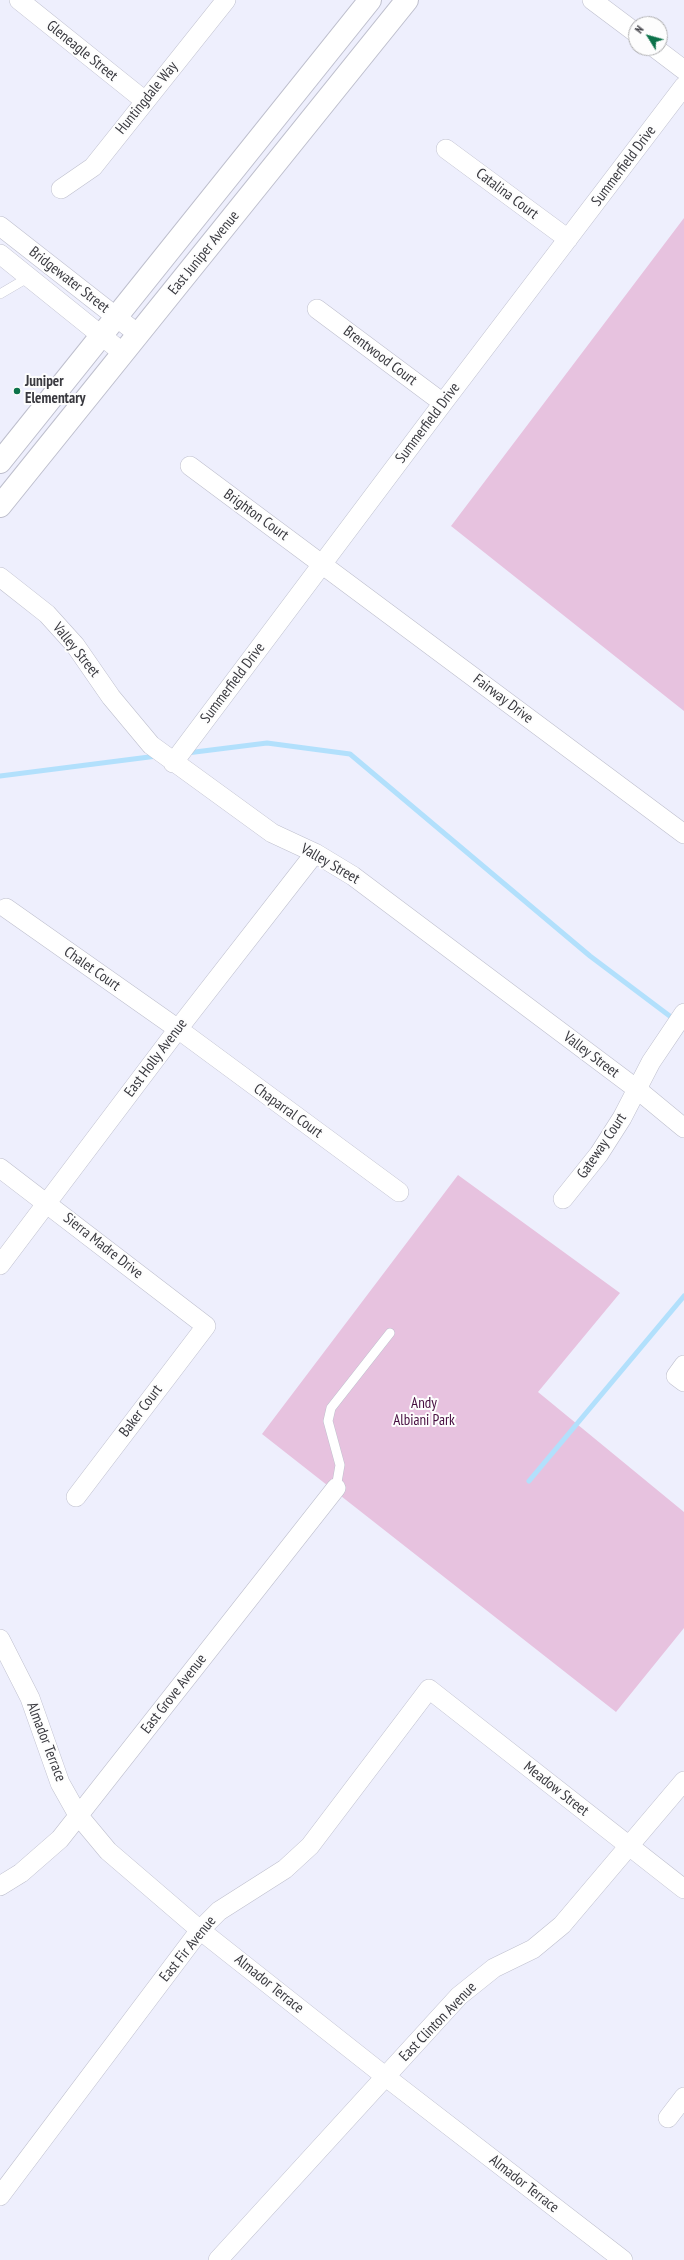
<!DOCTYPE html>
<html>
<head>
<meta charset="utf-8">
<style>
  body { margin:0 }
  #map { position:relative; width:684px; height:2260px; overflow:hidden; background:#eeeffd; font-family:"PT Sans Narrow",sans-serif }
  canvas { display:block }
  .north { position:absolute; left:628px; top:16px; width:40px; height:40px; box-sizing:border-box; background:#fdfdfd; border:1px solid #afafb1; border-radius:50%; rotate:307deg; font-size:11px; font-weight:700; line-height:16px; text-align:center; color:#39393f }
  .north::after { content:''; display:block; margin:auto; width:14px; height:18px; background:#0c724a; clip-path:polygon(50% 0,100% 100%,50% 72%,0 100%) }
</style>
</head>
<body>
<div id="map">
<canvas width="684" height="2260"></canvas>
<div class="north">N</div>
</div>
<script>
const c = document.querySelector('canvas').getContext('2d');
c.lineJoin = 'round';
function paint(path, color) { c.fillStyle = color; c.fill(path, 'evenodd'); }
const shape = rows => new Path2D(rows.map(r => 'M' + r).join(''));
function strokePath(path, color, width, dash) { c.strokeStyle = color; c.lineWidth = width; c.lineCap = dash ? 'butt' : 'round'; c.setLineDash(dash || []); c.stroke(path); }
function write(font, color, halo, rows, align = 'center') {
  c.font = font + ' "PT Sans Narrow",sans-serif'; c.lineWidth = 4; c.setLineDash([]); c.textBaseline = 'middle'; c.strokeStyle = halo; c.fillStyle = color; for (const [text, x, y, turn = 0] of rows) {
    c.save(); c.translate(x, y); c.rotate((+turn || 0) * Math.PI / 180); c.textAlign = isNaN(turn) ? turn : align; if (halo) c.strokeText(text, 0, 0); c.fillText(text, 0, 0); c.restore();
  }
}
const green = shape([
  [684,218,684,711,451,526],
  [458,1175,620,1293,538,1392,684,1512,684,1628,616,1712,262,1434]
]);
const stream = shape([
  [187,753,267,743,350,754,590,956,675,1020],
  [0,776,157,756],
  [529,1481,684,1296]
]);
const service = shape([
  [0,294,29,277],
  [336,1488,340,1465,328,1421,331,1408,390,1333]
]);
const minor = shape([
  [19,0,145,101],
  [592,0,636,33],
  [655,48,684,70],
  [446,149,568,239],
  [61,189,93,167,226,0],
  [0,226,138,334],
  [0,254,123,353],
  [317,309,443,403],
  [190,466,684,834],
  [0,577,47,614,75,645,111,697,151,745,272,833,315,853,353,876,638,1090,684,1128],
  [173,763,443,403,684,86],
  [6,908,178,1029,399,1192],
  [0,1168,206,1326,76,1497],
  [563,1199,599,1154,622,1118,651,1062,684,1013],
  [0,1265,178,1029,315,853],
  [684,1365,676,1376,684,1382],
  [0,1639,30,1698,60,1783,78,1815,108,1851,200,1930,386,2077,623,2260],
  [0,1886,21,1873,60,1839,336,1488],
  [668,2118,684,2097],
  [0,2196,200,1930,219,1911,285,1869,310,1846,429,1689,684,1889],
  [218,2260,459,1996,494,1968,533,1949,562,1925,684,1781]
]);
const tertiary = shape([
  [0,462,370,0],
  [0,506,407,0]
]);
const markers = [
  [17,391,4,"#0c724a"]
];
const streetNames = [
  ["Gleneagle Street",82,51,39],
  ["Huntingdale Way",147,98,-51],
  ["Summerfield Drive",624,166,-53],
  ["Catalina Court",507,194,37],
  ["East Juniper Avenue",204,253,-51],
  ["Bridgewater Street",69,280,38],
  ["Brentwood Court",380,356,37],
  ["Summerfield Drive",428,423,-53],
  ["Brighton Court",256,515,36],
  ["Valley Street",76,650,51],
  ["Summerfield Drive",233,683,-53],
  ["Fairway Drive",503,699,37],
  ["Valley Street",330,864,30],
  ["Chalet Court",92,969,35],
  ["Valley Street",591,1055,37],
  ["East Holly Avenue",156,1058,-53],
  ["Chaparral Court",288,1111,36],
  ["Gateway Court",602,1146,-56],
  ["Sierra Madre Drive",103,1246,38],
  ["Baker Court",141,1411,-53],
  ["East Grove Avenue",174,1694,-52],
  ["Almador Terrace",46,1742,69],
  ["Meadow Street",556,1789,38],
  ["East Fir Avenue",188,1949,-51],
  ["Almador Terrace",269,1984,39],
  ["East Clinton Avenue",438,2022,-46],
  ["Almador Terrace",524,2184,38]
];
const poiNames = [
  ["Juniper",25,382],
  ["Elementary",25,399]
];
const parkNames = [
  ["Andy",424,1404],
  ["Albiani Park",424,1421]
];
paint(green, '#e7c2df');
strokePath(stream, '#b2e0fc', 5);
strokePath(service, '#bebfcd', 10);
strokePath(minor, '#bebfcd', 20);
strokePath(tertiary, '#bebfcd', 24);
strokePath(service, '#fff', 9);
strokePath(minor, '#fff', 19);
strokePath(tertiary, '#fff', 22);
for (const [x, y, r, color] of markers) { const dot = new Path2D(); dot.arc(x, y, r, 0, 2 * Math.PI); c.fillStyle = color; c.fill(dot); strokePath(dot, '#fdfdfd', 1.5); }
write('15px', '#39393f', '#fdfdfd', streetNames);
write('bold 15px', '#39393f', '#fdfdfd', poiNames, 'left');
write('15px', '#470e40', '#fdfdfd', parkNames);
</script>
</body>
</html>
